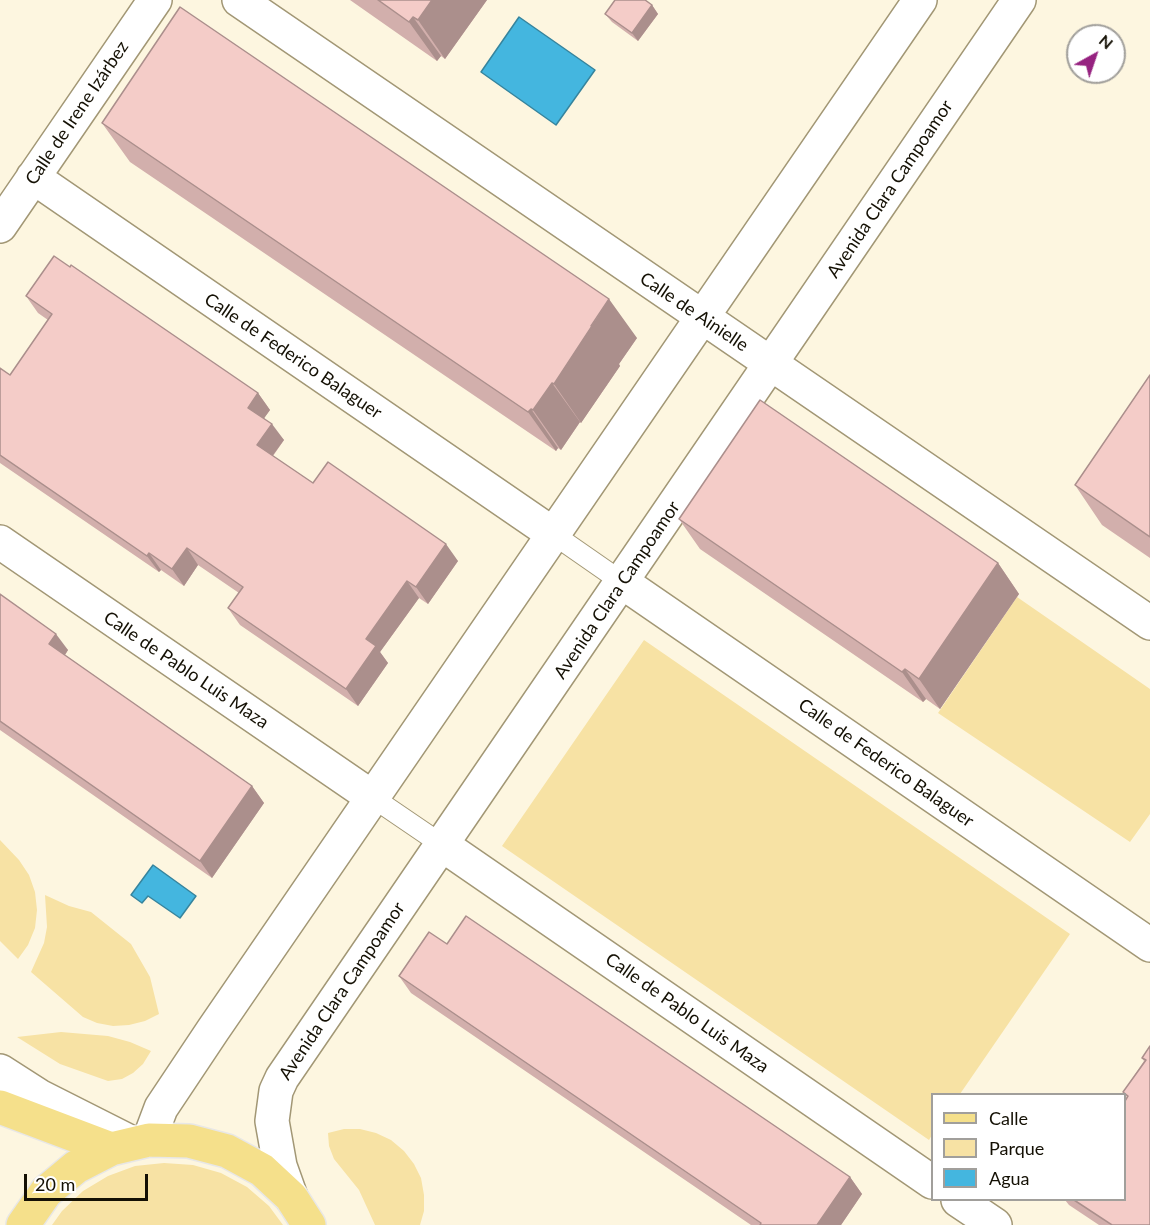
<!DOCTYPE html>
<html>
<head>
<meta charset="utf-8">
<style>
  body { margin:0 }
  #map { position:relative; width:1150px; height:1225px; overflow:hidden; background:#fdf6e0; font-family:Lato,sans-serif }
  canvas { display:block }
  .legend { position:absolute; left:931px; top:1093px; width:195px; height:108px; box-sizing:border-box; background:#fff; border:2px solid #a19f9b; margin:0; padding:8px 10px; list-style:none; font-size:18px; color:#141004 }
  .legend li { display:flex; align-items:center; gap:12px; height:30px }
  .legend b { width:30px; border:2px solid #a19f9b }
  .north { position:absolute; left:1066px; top:24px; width:60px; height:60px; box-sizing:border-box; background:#fff; border:2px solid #a19f9b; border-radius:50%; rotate:40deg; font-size:16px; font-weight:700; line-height:24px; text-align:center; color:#141004 }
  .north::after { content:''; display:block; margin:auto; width:21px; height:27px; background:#962280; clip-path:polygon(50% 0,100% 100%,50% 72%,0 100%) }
  .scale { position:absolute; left:24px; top:1174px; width:124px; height:27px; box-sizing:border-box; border:3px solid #141004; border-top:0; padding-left:8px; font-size:18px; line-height:21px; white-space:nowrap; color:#141004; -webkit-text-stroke:4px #fff; paint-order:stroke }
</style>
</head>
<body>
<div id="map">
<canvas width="1150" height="1225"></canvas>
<ul class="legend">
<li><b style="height:8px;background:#f5e08b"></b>Calle</li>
<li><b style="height:16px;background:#f7e2a4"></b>Parque</li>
<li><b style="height:16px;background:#44b6df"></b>Agua</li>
</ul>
<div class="north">N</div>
<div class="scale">20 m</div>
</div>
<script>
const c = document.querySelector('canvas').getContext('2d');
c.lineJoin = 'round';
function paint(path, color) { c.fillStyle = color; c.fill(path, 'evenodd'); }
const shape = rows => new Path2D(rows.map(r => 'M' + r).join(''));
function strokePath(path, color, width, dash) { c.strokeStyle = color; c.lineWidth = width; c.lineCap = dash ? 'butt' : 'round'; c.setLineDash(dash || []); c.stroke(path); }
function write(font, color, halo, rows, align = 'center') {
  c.font = font + ' Lato,sans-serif'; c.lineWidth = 4.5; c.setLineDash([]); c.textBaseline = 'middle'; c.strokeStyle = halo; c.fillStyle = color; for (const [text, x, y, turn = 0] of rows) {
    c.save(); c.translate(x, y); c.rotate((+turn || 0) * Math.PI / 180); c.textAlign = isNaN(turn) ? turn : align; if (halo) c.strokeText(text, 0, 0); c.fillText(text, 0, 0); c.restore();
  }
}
const green = shape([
  [1017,597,1150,689,1150,814,1130,842,938,713],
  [644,640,1070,934,960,1094,932,1094,932,1135,929,1140,502,846],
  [0,840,19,860,29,875,35,892,37,910,35,928,28,945,18,959,0,941],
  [45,895,69,906,91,912,131,944,150,977,159,1014,145,1021,129,1025,113,1026,97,1023,83,1017,31,972,44,943,47,927],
  [61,1032,108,1036,130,1042,151,1051,143,1064,133,1073,122,1079,108,1081,60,1064,17,1037],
  [344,1129,360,1129,376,1133,391,1140,404,1151,414,1164,421,1178,424,1195,424,1211,420,1225,375,1225,359,1190,334,1159,329,1146,328,1133],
  [164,1163,193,1165,221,1173,247,1187,269,1206,283,1225,52,1225,62,1211,83,1191,108,1176,135,1166]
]);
const water = shape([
  [519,17,595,70,556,125,481,72,519,17],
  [153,865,196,896,180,918,148,896,142,903,131,895,153,865]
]);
const service = shape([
  [553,534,622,582],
  [372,797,441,844]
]);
const minor = shape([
  [239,0,1150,623],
  [33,177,553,534],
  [0,226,155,0],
  [0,542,372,797],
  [622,582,1150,945],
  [441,844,932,1182],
  [149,1140,161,1108,213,1030,920,0],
  [291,1197,280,1166,272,1121,276,1091,282,1078,1019,0],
  [958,1200,995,1225]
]);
const secondary = shape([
  [0,1071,39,1096,132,1143]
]);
const primary = shape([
  [0,1107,111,1149],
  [23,1225,46,1192,76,1167,111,1149,149,1140,189,1141,227,1151,262,1170,291,1197,309,1225]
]);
const wall = shape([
  [350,0,487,0,445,59,441,56,437,61],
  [652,5,658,14,638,41,612,22,605,14],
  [102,123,637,338,619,364,620,366,581,423,580,422,561,450,558,448,556,451,130,162],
  [26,296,258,393,270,410,264,418,284,440,273,456,313,483,458,561,428,604,419,598,380,652,388,663,358,706,240,625,228,608,239,593,198,565,184,586,161,570,159,572,0,463,0,368,10,375,48,320,38,313],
  [1150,375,1150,558,1102,525,1075,485],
  [679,519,998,563,1019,594,940,709,926,699,923,702,700,549],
  [0,594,68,650,65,655,252,786,264,803,212,878,0,730],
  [447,944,850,1177,862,1194,841,1225,751,1225,411,993,399,976],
  [1150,1046,1150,1225,1099,1225,1069,1205,1065,1200,1125,1200,1127,1097,1123,1092,1144,1061,1142,1058]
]);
const shadedWall = shape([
  [432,0,487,0,445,59,418,20],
  [652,5,658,14,638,41,632,33],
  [413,17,441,56,437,61,409,22],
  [609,299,637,338,619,364,620,366,581,423,554,384],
  [552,383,580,422,561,450,533,410],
  [258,393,270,410,260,424,248,408],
  [531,409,558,448,556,451,528,412],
  [272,424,284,440,268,462,257,445],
  [446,544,458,561,428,604,416,587],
  [187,548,198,565,184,586,172,569],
  [149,553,161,570,159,572,147,556],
  [998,563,1019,594,940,709,919,679],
  [407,581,419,598,380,652,388,663,358,706,346,689,366,639],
  [56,634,68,650,61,661,49,644],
  [905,669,926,699,923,702,902,672],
  [252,786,264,803,212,878,200,861],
  [850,1177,862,1194,841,1225,817,1225]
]);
const building = shape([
  [378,0,432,0,418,20,413,17,409,22,378,0],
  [615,0,645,0,652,5,632,33,605,14,615,0],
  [180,7,609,299,591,326,592,326,554,384,552,383,533,410,531,409,528,412,102,123,180,7],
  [54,256,70,267,71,265,258,393,248,408,272,424,257,445,313,483,328,462,446,544,416,587,407,581,366,639,376,646,346,689,228,608,243,587,187,548,172,569,149,553,147,556,0,455,0,368,10,375,52,314,26,296,54,256],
  [1150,375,1150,537,1075,485,1150,375],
  [760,400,998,563,919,679,905,669,902,672,679,519,760,400],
  [0,594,56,634,49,644,252,786,200,861,0,721,0,594],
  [466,916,850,1177,817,1225,760,1225,761,1223,399,976,429,932,447,944,466,916],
  [1150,1046,1150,1225,1112,1225,1074,1200,1125,1200,1125,1101,1128,1096,1123,1092,1146,1060,1142,1058,1150,1046]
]);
const streetNames = [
  ["Calle de Irene Izárbez",77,113,-56],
  ["Avenida Clara Campoamor",890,189,-56],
  ["Calle de Ainielle",694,312,34],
  ["Calle de Federico Balaguer",293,356,34],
  ["Avenida Clara Campoamor",617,590,-56],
  ["Calle de Pablo Luis Maza",186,670,34],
  ["Calle de Federico Balaguer",886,763,35],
  ["Avenida Clara Campoamor",342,991,-56],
  ["Calle de Pablo Luis Maza",687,1013,35]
];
paint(green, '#f7e2a4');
paint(water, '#44b6df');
strokePath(water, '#36849d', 1.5);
strokePath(service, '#a29775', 22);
strokePath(minor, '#a29775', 36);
strokePath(secondary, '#a29775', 36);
strokePath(primary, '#e8e7e6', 36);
strokePath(service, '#fff', 20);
strokePath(minor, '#fff', 33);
strokePath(secondary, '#fff', 33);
strokePath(primary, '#f5e08b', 33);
paint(wall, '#d2afac');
paint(shadedWall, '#ab8f8c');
paint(building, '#f4ccc8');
strokePath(building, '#ab8f8c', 1.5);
write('18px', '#141004', '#fff', streetNames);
</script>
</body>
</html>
